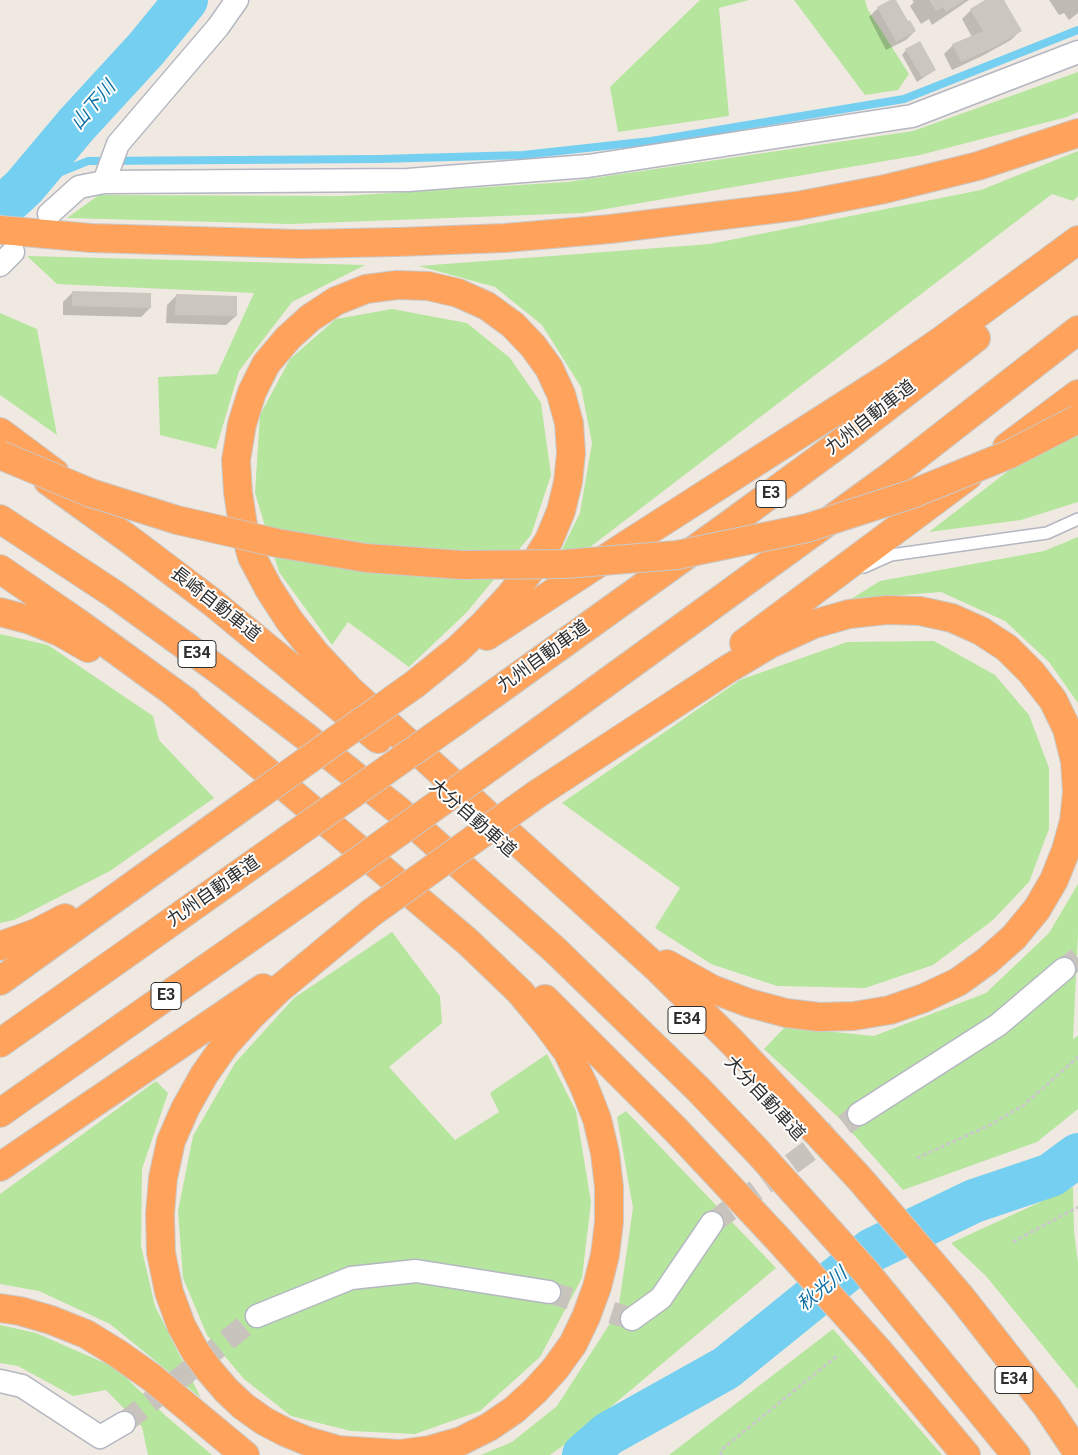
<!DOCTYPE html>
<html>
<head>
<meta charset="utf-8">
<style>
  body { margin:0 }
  canvas { display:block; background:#efe9e1 }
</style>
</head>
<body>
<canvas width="1078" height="1455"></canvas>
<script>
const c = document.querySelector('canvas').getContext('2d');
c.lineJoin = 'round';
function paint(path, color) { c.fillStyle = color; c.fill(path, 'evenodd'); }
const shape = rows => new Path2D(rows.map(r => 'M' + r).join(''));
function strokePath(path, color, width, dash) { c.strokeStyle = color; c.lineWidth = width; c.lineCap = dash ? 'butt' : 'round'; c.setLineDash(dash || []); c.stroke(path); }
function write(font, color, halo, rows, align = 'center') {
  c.font = font + ' Roboto,"Noto Sans JP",sans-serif'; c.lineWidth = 4; c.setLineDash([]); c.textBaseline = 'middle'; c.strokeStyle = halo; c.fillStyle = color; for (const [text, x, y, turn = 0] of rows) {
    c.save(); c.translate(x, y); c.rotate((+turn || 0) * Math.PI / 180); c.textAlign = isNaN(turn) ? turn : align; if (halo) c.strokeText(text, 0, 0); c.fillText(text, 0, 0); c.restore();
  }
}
const green = shape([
  [700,0,749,0,719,8,729,116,618,132,610,87],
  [794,0,865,0,868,10,909,74,898,90,865,95],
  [1078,72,1078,112,1067,117,920,155,582,213,290,224,67,218,99,195,343,196,567,182,913,131],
  [1078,151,1078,196,1073,201,1052,194,547,580,580,513,592,443,581,387,542,325,495,287,419,266,710,244,981,190],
  [27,256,365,265,292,302,239,371,216,449,160,435,158,377,217,374,254,293,57,284],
  [392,309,467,323,510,358,541,403,551,475,531,535,466,613,409,667,348,622,332,645,279,572,255,493,260,415,290,359,336,319],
  [0,313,37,329,57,435,0,395],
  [1078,417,1078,502,1021,520,929,532],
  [1078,537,1078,703,1049,662,1005,621,941,592,851,599,880,581,1044,551],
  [0,634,48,645,153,716,159,740,214,798,110,871,14,920,0,923],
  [934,641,995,675,1029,715,1049,768,1049,829,1029,882,993,920,933,965,865,988,777,986,711,964,655,928,680,888,562,803,740,680,847,642],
  [1078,884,1078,933,1073,1039,1078,1036,1078,1109,1037,1142,903,1190,839,1118,764,1049,785,1027,874,1036,986,993,1049,933],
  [392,932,440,996,442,1023,389,1067,455,1140,499,1112,490,1093,547,1054,576,1111,591,1202,582,1278,540,1357,480,1411,415,1434,351,1431,291,1416,244,1379,207,1335,183,1278,178,1211,193,1136,235,1063,294,998],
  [156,1081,168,1093,142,1169,141,1246,155,1306,201,1398,110,1324,39,1291,0,1284,0,1194],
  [626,1111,776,1268,575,1437,550,1455,481,1455,512,1442,557,1406,618,1311,633,1208,617,1117],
  [1073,1187,1074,1231,1078,1263,1078,1389,986,1276,951,1243],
  [0,1325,36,1333,116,1368,166,1416,212,1455,148,1455,142,1427,106,1390,73,1396,18,1366,0,1363],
  [833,1329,942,1455,669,1455]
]);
const shadow = shape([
  [893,0,894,0,907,23,915,31,906,40,886,50,869,17,878,8],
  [912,0,969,0,932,25,929,19,921,24,910,6,914,2],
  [988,0,1003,0,1020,31,1011,40,982,56,952,70,944,54,953,45,972,37,962,19,971,10],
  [1049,0,1078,0,1078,13,1069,20,1064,13,1059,15],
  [906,50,935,70,917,82,902,55],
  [72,293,150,308,141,317,63,315,63,302],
  [176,296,236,316,226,325,166,323,167,305]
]);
const stream = shape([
  [24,187,88,161,380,159,523,155,651,141,904,99,1078,30]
]);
const river = shape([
  [0,209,24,187,77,124,146,49,186,0],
  [584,1455,608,1434,726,1368,872,1250,974,1201,1051,1175,1078,1155]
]);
const building = shape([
  [890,0,896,0,908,21,910,20,916,31,896,42,877,7],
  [929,0,965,0,946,12,943,7,936,11],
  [985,0,1004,0,1022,31,993,48,961,62,952,44,983,31,970,9],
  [920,41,936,70,922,78,905,49],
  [72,291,151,293,151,308,72,306],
  [176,294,237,296,237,316,175,315]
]);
const minorTunnel = shape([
  [1064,969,1078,958],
  [712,1223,859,1114],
  [549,1292,632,1319],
  [124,1423,257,1316]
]);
const path = shape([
  [917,1158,990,1125,1024,1105,1078,1057],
  [1013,1242,1078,1207],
  [721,1455,721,1450,837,1356]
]);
const service = shape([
  [864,567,891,555,1047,533,1078,519]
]);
const minor = shape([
  [104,182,118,144,218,27,237,0],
  [49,214,79,187,104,182,408,180,588,166,912,116,1078,52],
  [0,265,13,252],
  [859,1114,998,1025,1064,969],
  [257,1316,351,1278,416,1271,549,1292],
  [632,1319,661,1298,712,1223],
  [0,1381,22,1386,100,1437,124,1423]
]);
const motorway = shape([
  [0,230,91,238,300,244,398,242,505,238,610,229,797,206,885,189,978,166,1078,133],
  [0,432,55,473],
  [1007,447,1078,394],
  [48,481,130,540,212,602,378,739],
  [0,519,114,594,220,671,305,736,398,810,555,950,698,1089,758,1152,866,1272,1016,1455],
  [0,569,77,622,187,702],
  [0,612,30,620,60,632,88,648],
  [487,636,631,542,887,378,942,340,1078,240],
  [744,643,968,476],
  [415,684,457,650,485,623,509,597,529,572,549,540,561,511,568,482,571,453,569,423,561,394,549,368,533,346,513,325,487,306,458,293,428,286,397,285,366,289,336,301,310,318,288,338,266,364,252,392,242,424,236,460,238,492,243,525,252,557,269,589,289,620,316,654,350,690,659,970,732,1042,797,1111,860,1179,961,1297,1047,1407,1078,1453],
  [172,691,468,942,520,992,546,1023,567,1051,584,1086,597,1119,605,1153,609,1187,609,1222,605,1255,597,1287,586,1317,573,1344,555,1369,535,1391,514,1410,489,1427,461,1441,430,1450,400,1454,338,1450,307,1441,285,1432,264,1421,243,1406,226,1390,209,1370,195,1351,181,1325,169,1292,161,1253,160,1214,163,1178,171,1141,185,1109,204,1075,225,1045,251,1016,279,989,371,913],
  [456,721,730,524,843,441,976,338],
  [501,759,888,478,1078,330],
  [537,794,728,669,770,644,814,624,849,614,887,610,920,611,952,618,981,631,1007,648,1031,672,1053,700,1067,729,1075,761,1077,792,1074,821,1066,850,1054,880,1037,909,1014,937,987,961,958,982,924,998,890,1010,854,1016,819,1017,786,1013,749,1003,712,989,667,964],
  [0,946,36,933,65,918],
  [0,981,249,802],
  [545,999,675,1129,778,1239,878,1350,966,1455],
  [0,1043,290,838],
  [0,1113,332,880],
  [0,1167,263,988],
  [0,1308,20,1311,51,1320,86,1334,117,1353,151,1377,245,1455]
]);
const motorwayBridge = shape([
  [0,455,91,493,177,520,277,543,366,558,462,565,565,564,677,555,807,528,912,494,1010,454,1078,419],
  [249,802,415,684],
  [290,838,456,721],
  [332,880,501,759],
  [371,913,537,794]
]);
const shields = [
  [771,494,30],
  [197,654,38],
  [166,996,30],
  [687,1020,38],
  [1014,1380,38]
];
const shieldNames = [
  ["E3",771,494],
  ["E34",197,654],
  ["E3",166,996],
  ["E34",687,1020],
  ["E34",1014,1380]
];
const streetNames = [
  ["九州自動車道",871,418,-38],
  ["長崎自動車道",215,605,38],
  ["九州自動車道",544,657,-36],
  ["大分自動車道",472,819,41],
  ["九州自動車道",214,892,-35],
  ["大分自動車道",764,1099,47]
];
const waterNames = [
  ["山下川",94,106,-49],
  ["秋光川",823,1290,-39]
];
paint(green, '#b6e59e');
paint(shadow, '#0003');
strokePath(stream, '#75cff0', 8);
strokePath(river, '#75cff0', 44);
paint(building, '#cbc7bf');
strokePath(minorTunnel, '#c8c4bd', 22, [22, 11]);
strokePath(service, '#b4b7c1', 14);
strokePath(minor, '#b4b7c1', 25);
strokePath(motorway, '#c9c9c9', 30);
strokePath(path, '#c9c9c9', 3, [4, 2.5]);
strokePath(service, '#fff', 11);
strokePath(minor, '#fff', 22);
strokePath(motorway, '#ffa35c', 28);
strokePath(motorwayBridge, '#c9c9c9', 30, []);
strokePath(motorwayBridge, '#ffa35c', 28);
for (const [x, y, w] of shields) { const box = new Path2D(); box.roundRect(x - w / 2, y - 13.5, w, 27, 4); c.fillStyle = '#fff'; c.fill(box); strokePath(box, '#2e2e2e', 1); }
write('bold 16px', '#2e2e2e', null, shieldNames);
write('18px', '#2e2e2e', '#fff', streetNames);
write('italic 19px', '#0d6fa3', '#fff', waterNames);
</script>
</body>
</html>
